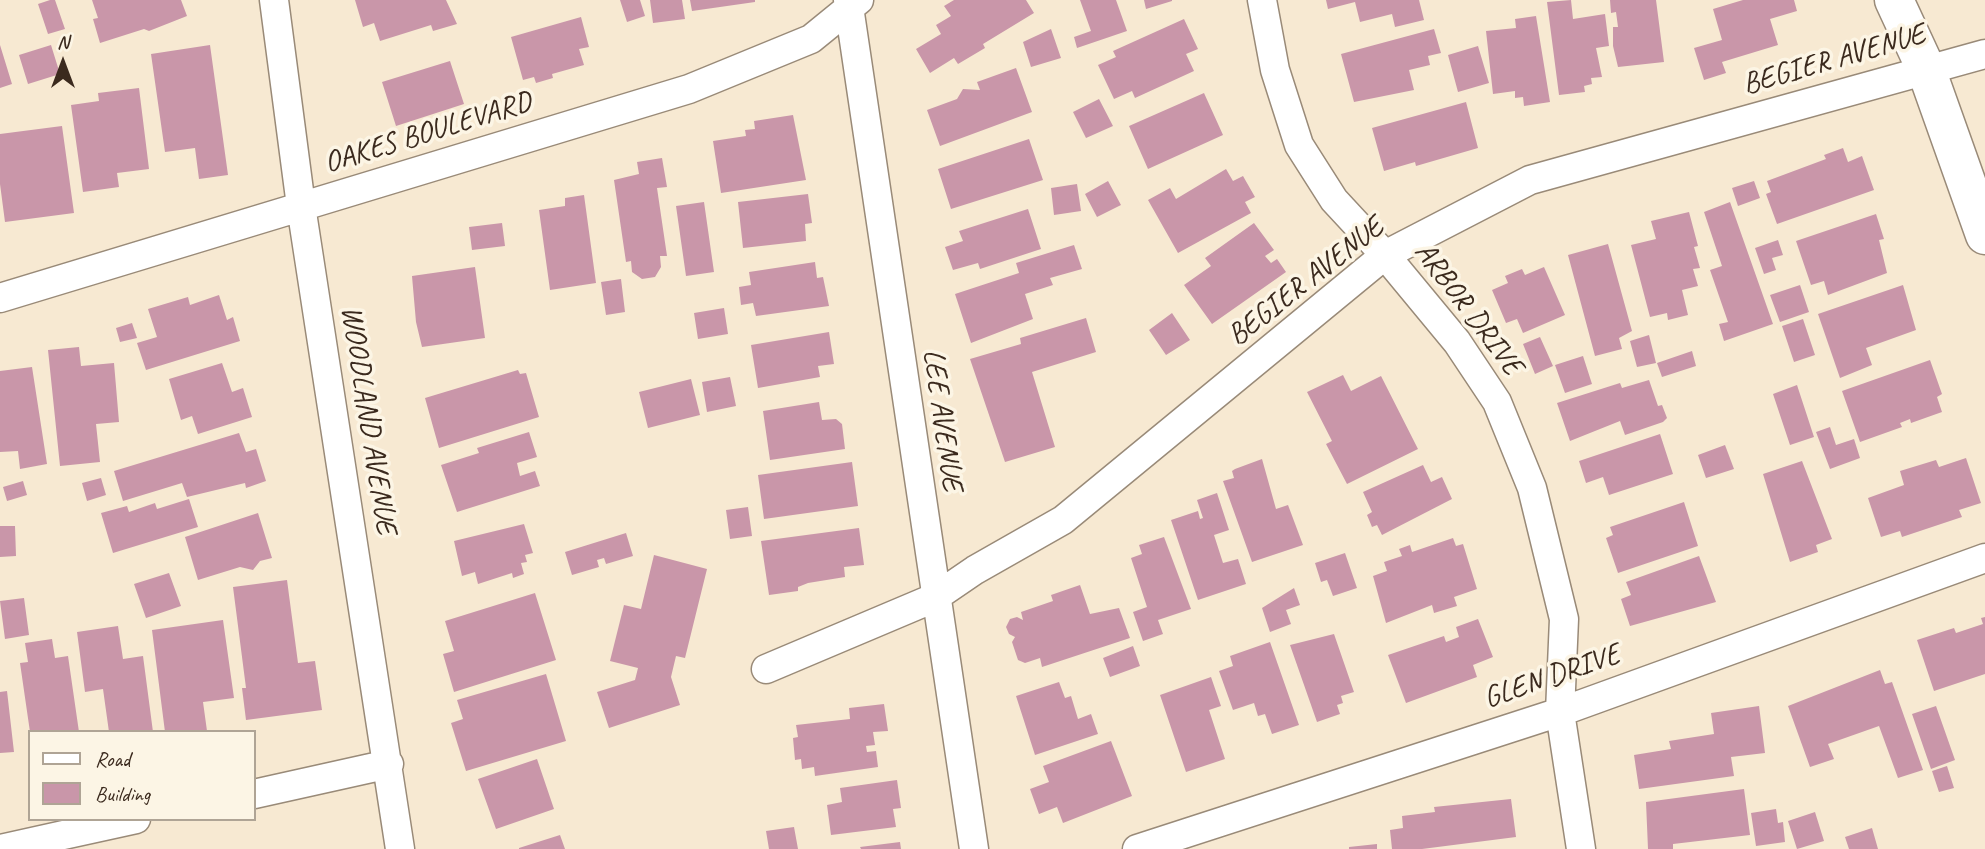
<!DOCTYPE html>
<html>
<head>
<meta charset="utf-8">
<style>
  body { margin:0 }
  #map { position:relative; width:1985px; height:849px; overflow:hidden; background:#f7e9d2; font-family:Caveat,sans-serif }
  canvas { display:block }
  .legend { position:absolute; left:28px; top:730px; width:228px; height:91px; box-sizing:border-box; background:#fcf5e5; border:2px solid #afa495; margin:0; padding:9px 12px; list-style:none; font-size:21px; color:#3b2a1e }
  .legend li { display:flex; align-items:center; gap:14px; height:35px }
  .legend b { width:35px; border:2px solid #afa495 }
  .north { position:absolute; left:28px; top:28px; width:70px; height:70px; -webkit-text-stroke:5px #fcf5e5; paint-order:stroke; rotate:0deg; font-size:19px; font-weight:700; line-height:28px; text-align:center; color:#3b2a1e }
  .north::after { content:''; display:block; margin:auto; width:24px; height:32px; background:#3b2a1e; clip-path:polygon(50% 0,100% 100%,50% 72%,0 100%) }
</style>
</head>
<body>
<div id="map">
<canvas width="1985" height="849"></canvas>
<ul class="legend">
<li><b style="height:9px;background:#fff"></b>Road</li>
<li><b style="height:19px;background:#c996a9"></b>Building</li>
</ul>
<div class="north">N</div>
</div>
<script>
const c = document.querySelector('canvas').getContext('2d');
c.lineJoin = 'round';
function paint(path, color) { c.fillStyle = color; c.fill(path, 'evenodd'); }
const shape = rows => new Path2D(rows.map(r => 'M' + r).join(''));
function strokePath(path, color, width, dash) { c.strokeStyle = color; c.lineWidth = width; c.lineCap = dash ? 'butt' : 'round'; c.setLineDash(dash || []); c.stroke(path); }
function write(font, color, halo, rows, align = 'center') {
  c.font = font + ' Caveat,sans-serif'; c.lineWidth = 7; c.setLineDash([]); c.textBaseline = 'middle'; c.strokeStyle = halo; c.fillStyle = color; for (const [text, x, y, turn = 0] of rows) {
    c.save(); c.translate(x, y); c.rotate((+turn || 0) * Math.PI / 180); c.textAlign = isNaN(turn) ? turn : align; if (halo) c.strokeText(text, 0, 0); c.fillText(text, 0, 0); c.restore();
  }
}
const building = shape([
  [50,0,55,0,65,29,48,34,38,4],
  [92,0,181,0,187,16,149,31,144,29,100,43,93,19,98,18],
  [355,0,446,0,457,24,433,31,431,25,380,41,374,23,363,27],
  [620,0,640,0,645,16,627,22],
  [650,0,682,0,685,19,653,23],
  [690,0,755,0,755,2,692,11],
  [954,0,1026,0,1034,13,983,44,985,48,958,64,954,58,930,73,916,49,941,34,936,25,951,16,944,6],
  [1080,0,1116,0,1127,31,1077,48,1074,37,1091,31],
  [1144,0,1172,0,1172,1,1146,9],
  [1326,0,1419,0,1424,20,1395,27,1392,14,1360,22,1355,2,1328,9],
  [1571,0,1573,19,1605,14,1609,46,1596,48,1602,77,1591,78,1592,84,1584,86,1585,92,1559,95,1547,2],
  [1610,0,1656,0,1664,62,1618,67,1613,46,1613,27,1618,27,1616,12,1611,13],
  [1743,0,1794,0,1797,11,1770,19,1778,45,1722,62,1726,73,1704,80,1694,48,1722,40,1713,9],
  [1536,16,1550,102,1524,106,1523,97,1515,98,1515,91,1493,94,1486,31,1516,28,1515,19],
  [581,17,589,47,579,49,584,65,552,74,553,78,536,83,534,77,523,80,511,37],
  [1184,19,1198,49,1186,54,1194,71,1135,98,1132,91,1114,99,1098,65,1116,57,1113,51],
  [1051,29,1061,58,1031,67,1023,42],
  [1434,29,1441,53,1428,56,1430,65,1409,70,1414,90,1354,102,1341,54],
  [0,45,12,84,0,88],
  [51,45,60,74,28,84,19,55],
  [210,45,228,175,199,179,195,148,165,152,151,54],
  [1478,46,1489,83,1458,92,1448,55],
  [450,61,464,104,396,126,382,82],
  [1016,68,1032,112,940,146,927,110,957,99,963,89,980,90,977,82],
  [139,88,149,169,117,173,119,187,83,192,71,105,99,101,98,93],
  [1204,93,1223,135,1148,169,1129,126],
  [1099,99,1113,126,1086,138,1073,112],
  [1466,102,1478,148,1416,166,1415,162,1384,171,1372,128],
  [793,115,806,180,721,193,713,141,746,136,745,130,755,129,754,121],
  [62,126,74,213,5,222,0,184,0,134],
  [1029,139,1043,180,951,209,938,169],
  [1843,148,1848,162,1862,156,1874,190,1777,224,1766,194,1771,192,1767,181,1826,159,1824,155],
  [662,158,667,187,657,188,667,256,660,256,661,267,655,277,642,279,632,272,631,261,626,262,614,180,639,174,637,162],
  [1226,169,1233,181,1243,176,1255,197,1245,202,1251,213,1178,253,1148,200,1170,188,1176,199],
  [1108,181,1121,205,1097,217,1085,194],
  [1754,181,1760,198,1738,206,1732,188],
  [1077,184,1081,211,1054,215,1051,188],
  [808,194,812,223,805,224,806,241,743,248,738,202],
  [584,195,596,283,550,290,539,210,565,206,565,198],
  [704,202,714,272,686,276,676,206],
  [1730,202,1773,324,1724,341,1719,324,1728,322,1710,270,1722,266,1704,212],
  [1028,209,1041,249,980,269,978,263,953,270,945,247,963,241,959,231],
  [1689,212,1698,246,1694,247,1700,268,1693,269,1698,286,1682,290,1688,315,1668,320,1667,313,1650,317,1631,245,1656,239,1651,221],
  [1876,214,1884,239,1879,240,1887,273,1828,295,1824,281,1811,285,1796,241],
  [502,223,505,246,472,250,469,227],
  [1254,223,1274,250,1265,256,1271,263,1277,259,1286,272,1212,324,1184,285,1211,266,1205,258],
  [1778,240,1783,255,1772,258,1776,270,1764,274,1755,248],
  [1608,244,1632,331,1619,338,1622,349,1595,356,1568,255],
  [1074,245,1082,269,1050,278,1053,285,1025,294,1033,319,971,343,955,294,1019,273,1016,263],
  [815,262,817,278,823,277,829,306,756,316,753,303,741,305,739,287,751,285,749,272],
  [475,267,485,338,422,347,416,322,412,276],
  [1544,267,1565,315,1523,333,1517,319,1506,323,1492,290,1508,283,1505,276,1522,269,1525,275],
  [621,279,625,312,606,315,601,282],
  [1800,285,1809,312,1780,322,1770,295],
  [1903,285,1916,330,1866,348,1872,365,1840,378,1818,314],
  [219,295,227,320,233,317,240,341,146,370,137,343,157,337,148,309,188,297,190,305],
  [724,308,728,334,698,339,694,313],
  [1172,313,1190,340,1166,355,1149,330],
  [1086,318,1096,352,1032,372,1055,447,1005,462,970,359,1021,344,1020,338],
  [1803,319,1815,355,1794,362,1782,326],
  [132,323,137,338,120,342,116,328],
  [829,332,834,364,818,366,820,377,758,388,751,345],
  [1649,335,1656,363,1637,367,1630,341],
  [1540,337,1553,366,1535,374,1523,344],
  [79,347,81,366,114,363,119,422,96,424,100,462,60,466,48,350],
  [1692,351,1696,366,1662,377,1657,363],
  [1583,356,1592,384,1565,393,1555,365],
  [1930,360,1942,394,1937,397,1942,412,1911,423,1910,419,1900,423,1902,427,1860,442,1842,391],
  [222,363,232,392,243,388,252,417,198,434,192,416,181,420,169,379],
  [32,367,47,464,20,469,18,451,0,452,0,371],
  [518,370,520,374,526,373,539,417,439,448,425,398],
  [1343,375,1351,391,1381,376,1418,449,1347,484,1326,444,1332,441,1307,392],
  [730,377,736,406,707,412,702,382],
  [691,379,700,415,648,428,639,392],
  [1649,380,1658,406,1662,405,1667,418,1663,422,1625,435,1620,421,1570,441,1557,403,1620,383,1622,388],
  [1797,385,1814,437,1790,445,1773,394],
  [819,402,822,420,836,419,842,424,845,449,770,460,763,411],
  [1830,427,1836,445,1854,439,1860,458,1830,469,1816,432],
  [529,432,537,457,517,463,520,476,535,471,540,486,457,512,441,465,479,453,477,448],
  [239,433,246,452,256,449,266,481,246,488,245,483,187,497,182,483,123,501,114,471],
  [1660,434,1673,474,1609,495,1603,477,1586,483,1579,461],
  [1725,445,1734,469,1706,478,1698,455],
  [1966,458,1981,503,1959,510,1962,517,1902,537,1900,531,1881,537,1868,498,1904,485,1900,471,1936,460,1939,467],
  [1262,459,1276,509,1288,505,1303,545,1252,562,1223,481,1234,478,1232,471,1235,469],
  [1802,461,1832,539,1816,545,1818,552,1790,562,1763,474],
  [852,462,858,506,764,519,758,475],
  [1423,465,1431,482,1442,477,1452,499,1382,535,1377,525,1372,527,1367,515,1372,512,1363,492],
  [101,478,106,495,87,501,82,483],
  [23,481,27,495,7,501,3,487],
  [1217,493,1229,530,1214,535,1223,563,1238,559,1246,584,1198,600,1171,520,1198,511,1200,519,1203,518,1197,500],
  [189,499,198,527,113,553,101,513,127,506,129,512,155,503,157,509],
  [1684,502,1698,546,1618,573,1606,538,1613,535,1610,527],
  [748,507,752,536,730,539,726,510],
  [258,513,272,558,260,561,253,570,240,567,198,580,185,537],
  [524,524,533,553,525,555,527,562,521,563,524,574,513,578,512,573,478,584,475,572,462,576,454,541],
  [0,526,15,526,16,556,0,557],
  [859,528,864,565,844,567,845,577,808,583,798,587,798,591,769,595,761,541],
  [626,533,633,556,606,564,604,558,597,560,599,567,572,575,565,552],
  [1164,537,1191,609,1158,620,1163,634,1143,641,1133,612,1147,607,1131,558,1142,554,1139,545],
  [1453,538,1456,546,1463,544,1477,589,1454,597,1457,606,1434,613,1432,605,1386,623,1373,576,1387,571,1384,562,1402,556,1399,549,1410,545,1412,552],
  [1345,553,1357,588,1333,596,1327,580,1321,582,1315,563],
  [654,555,707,569,685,658,676,656,671,677,680,705,609,728,597,692,635,680,638,668,610,661,624,605,641,609],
  [1699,556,1716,602,1630,626,1621,599,1631,595,1626,582],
  [169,573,181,606,146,618,134,584],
  [287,580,298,663,315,661,322,710,246,720,242,688,246,688,233,587],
  [1080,585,1090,614,1119,608,1130,638,1042,667,1040,658,1025,663,1018,660,1012,642,1015,637,1009,634,1006,627,1010,619,1017,617,1023,620,1021,612,1053,601,1051,595],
  [1294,588,1300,605,1286,610,1291,624,1270,632,1262,608],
  [535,593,556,660,454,692,443,654,454,651,445,621],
  [24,598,29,635,5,639,0,601],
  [1985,617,1985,674,1934,691,1917,640,1954,628,1956,633,1983,624,1981,618],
  [1478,619,1493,657,1473,665,1477,677,1406,703,1388,655,1444,636,1446,642,1459,637,1456,627],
  [223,620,234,698,203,702,207,731,165,732,152,630],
  [118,626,123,659,143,656,153,732,109,732,103,689,85,692,77,632],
  [1334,634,1354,692,1341,696,1343,703,1337,705,1340,714,1317,722,1290,645],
  [52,639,55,658,68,656,79,732,30,732,20,663,28,662,25,643],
  [1270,642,1299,725,1272,734,1265,714,1258,716,1254,703,1233,710,1219,671,1233,666,1230,656],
  [1133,646,1140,666,1110,677,1103,658],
  [1880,670,1885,684,1892,682,1923,770,1898,778,1879,726,1828,744,1834,759,1810,767,1788,706],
  [546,674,566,741,466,771,451,723,463,719,457,700],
  [1211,677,1221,706,1209,710,1225,759,1186,772,1160,695],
  [1059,682,1065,698,1071,696,1078,719,1091,714,1098,734,1035,755,1016,696],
  [7,691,14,752,0,753,0,692],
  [884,704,888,731,873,732,875,745,866,746,867,752,876,751,878,767,815,776,814,767,802,769,801,759,795,760,793,738,798,737,796,725,850,719,849,708],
  [1759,706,1765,753,1731,757,1734,776,1639,789,1634,755,1671,749,1669,741,1714,734,1711,713],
  [1936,706,1955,760,1931,769,1912,714],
  [1111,741,1132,796,1063,823,1057,807,1039,814,1030,789,1049,782,1043,766],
  [537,759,554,809,496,829,478,779],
  [1947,766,1954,788,1939,792,1932,771],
  [897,780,901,808,893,809,896,827,831,835,827,805,842,802,840,788],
  [1744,789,1750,835,1673,844,1673,849,1648,849,1646,802],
  [1511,799,1516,837,1422,849,1392,849,1390,830,1403,828,1402,816,1435,812,1434,807],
  [1776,809,1778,823,1783,822,1785,842,1756,846,1751,813],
  [1815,812,1824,841,1797,849,1788,821],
  [794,827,798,849,769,849,766,831],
  [1872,828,1878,849,1849,849,1845,837],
  [560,835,565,849,519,849,519,848],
  [900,842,901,849,861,849,860,847],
  [1377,844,1377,849,1349,849,1349,847]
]);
const minor = shape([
  [274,0,301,206,400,849],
  [848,0,974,849],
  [1262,0,1275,70,1299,145,1334,200,1385,255,1457,342,1497,402,1532,488,1564,619,1560,712,1581,849],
  [0,298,689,89,811,39,859,0],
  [766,669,934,598,975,570,1063,520,1385,255,1530,180,1985,54],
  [254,794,389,764],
  [0,849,136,819],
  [1137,849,1560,712,1985,558]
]);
const secondary = shape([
  [1894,0,1926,69,1985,235]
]);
const streetNames = [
  ["BEGIER AVENUE",1834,60,-16],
  ["OAKES BOULEVARD",428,133,-17],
  ["BEGIER AVENUE",1306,282,-38],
  ["ARBOR DRIVE",1468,309,53],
  ["WOODLAND AVENUE",368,420,81],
  ["LEE AVENUE",942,420,82],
  ["GLEN DRIVE",1552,677,-19]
];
paint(building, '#c996a9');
strokePath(minor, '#998a78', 31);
strokePath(secondary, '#998a78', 41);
strokePath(minor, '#fff', 28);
strokePath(secondary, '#fff', 38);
write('30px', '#3b2a1e', '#fcf5e5', streetNames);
</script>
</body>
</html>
